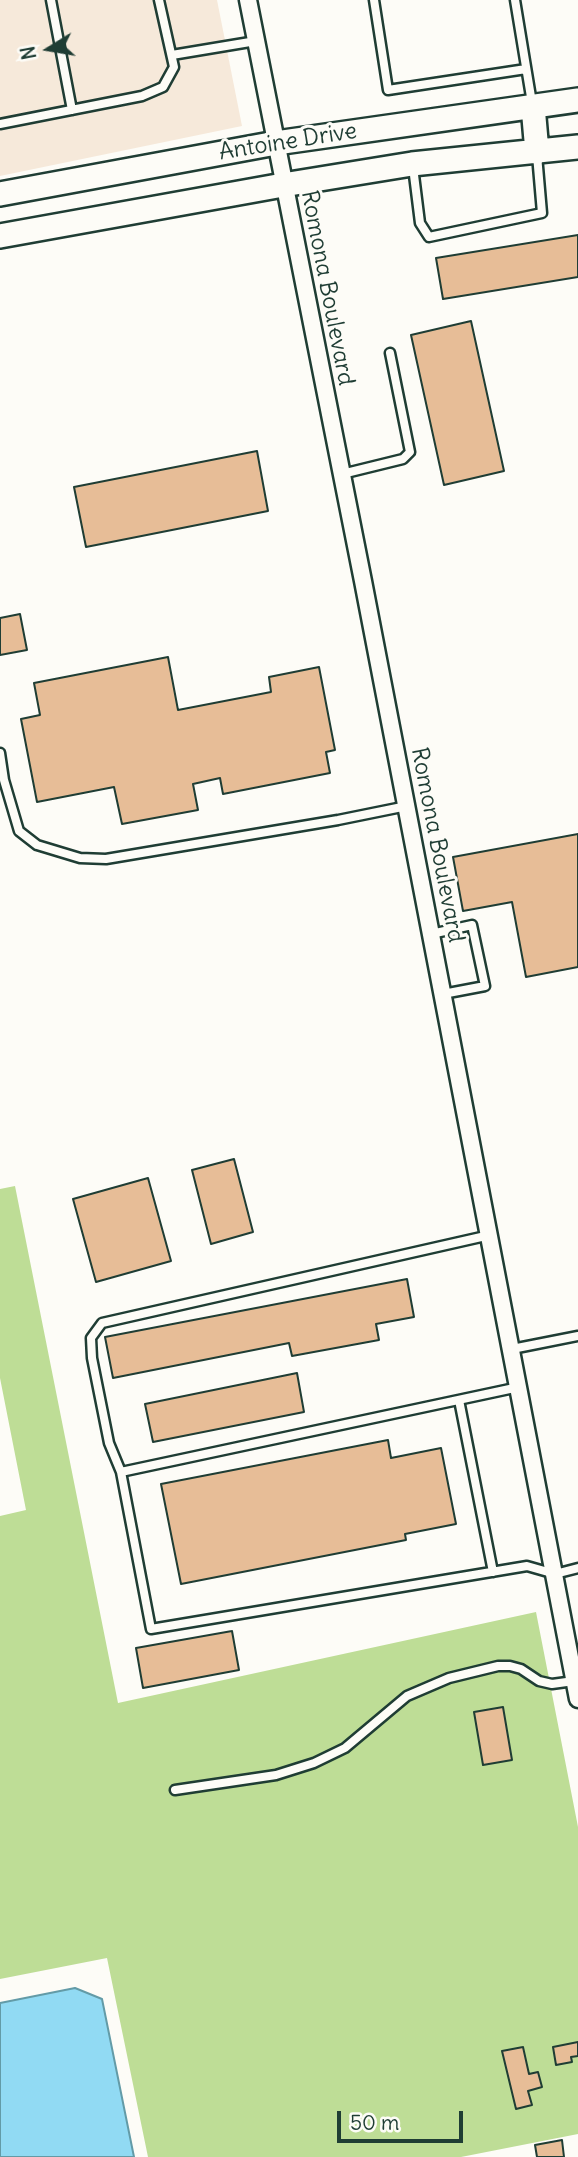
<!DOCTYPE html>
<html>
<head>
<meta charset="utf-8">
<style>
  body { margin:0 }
  #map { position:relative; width:578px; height:2157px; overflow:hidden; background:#fdfcf7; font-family:Delius,sans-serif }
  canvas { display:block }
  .north { position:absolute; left:14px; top:14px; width:70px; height:70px; -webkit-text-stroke:5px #fdfcf7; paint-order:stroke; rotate:259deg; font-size:19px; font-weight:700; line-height:28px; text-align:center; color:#1f3d34 }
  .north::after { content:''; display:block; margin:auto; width:24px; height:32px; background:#1f3d34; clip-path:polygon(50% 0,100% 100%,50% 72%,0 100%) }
  .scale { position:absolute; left:337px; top:2111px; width:126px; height:32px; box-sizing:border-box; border:4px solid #1f3d34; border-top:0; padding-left:9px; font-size:21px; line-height:24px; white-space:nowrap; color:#1f3d34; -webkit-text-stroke:5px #fdfcf7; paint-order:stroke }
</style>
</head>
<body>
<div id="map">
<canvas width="578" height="2157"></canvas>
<div class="north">N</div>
<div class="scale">50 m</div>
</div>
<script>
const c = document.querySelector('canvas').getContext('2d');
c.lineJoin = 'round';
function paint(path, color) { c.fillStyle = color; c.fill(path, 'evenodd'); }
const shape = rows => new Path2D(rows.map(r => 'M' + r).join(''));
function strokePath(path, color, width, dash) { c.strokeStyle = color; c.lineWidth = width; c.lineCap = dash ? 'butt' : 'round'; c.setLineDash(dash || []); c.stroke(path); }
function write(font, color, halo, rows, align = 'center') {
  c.font = font + ' Delius,sans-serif'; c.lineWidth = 6; c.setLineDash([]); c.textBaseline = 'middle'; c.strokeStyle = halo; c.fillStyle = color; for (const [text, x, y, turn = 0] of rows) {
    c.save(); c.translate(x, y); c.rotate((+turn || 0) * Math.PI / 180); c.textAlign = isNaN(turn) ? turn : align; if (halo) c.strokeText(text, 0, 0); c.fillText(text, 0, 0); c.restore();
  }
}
const built = shape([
  [0,0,217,0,242,126,0,176]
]);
const green = shape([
  [15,1186,118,1703,536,1612,578,1827,578,2134,461,2157,148,2157,107,1958,0,1979,0,1516,26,1510,0,1378,0,1189]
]);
const water = shape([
  [75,1988,102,1999,134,2157,0,2157,0,2003,75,1988]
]);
const building = shape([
  [578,235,578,277,443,299,436,258,578,235],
  [471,321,504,471,444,485,411,335,471,321],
  [257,451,268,511,86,547,74,487,257,451],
  [20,614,27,650,0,655,0,618,20,614],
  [168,657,178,710,271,692,269,677,319,667,335,750,326,752,330,773,223,794,220,778,193,784,198,810,122,824,114,787,37,802,21,719,40,715,34,683,168,657],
  [578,834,578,967,526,977,512,902,463,911,453,857,578,834],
  [234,1159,253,1232,211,1244,192,1170,234,1159],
  [148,1178,171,1261,96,1282,73,1199,148,1178],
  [407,1279,414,1317,376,1324,379,1340,292,1356,289,1343,113,1378,105,1337,407,1279],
  [297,1373,304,1412,153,1442,145,1404,297,1373],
  [388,1440,391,1458,441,1448,456,1524,405,1534,406,1540,181,1584,161,1484,388,1440],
  [232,1631,239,1670,143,1688,136,1648,232,1631],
  [503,1707,512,1760,483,1765,474,1712,503,1707],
  [578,2042,578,2056,571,2057,572,2062,556,2065,553,2047,578,2042],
  [523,2047,529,2074,538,2072,542,2087,528,2091,532,2105,516,2109,502,2051,523,2047],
  [562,2140,564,2157,537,2157,535,2145,562,2140]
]);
const lane = shape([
  [51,0,72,110],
  [374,0,388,90,526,69],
  [515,0,532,103],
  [172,55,256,41],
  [0,124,142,96,163,87,174,67,159,0],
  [413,167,420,223,429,237,542,213,537,155],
  [342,474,403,459,410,452,390,353],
  [0,753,4,780,19,831,37,845,80,858,106,859,338,820,407,806],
  [431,934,472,925,485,986,443,994],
  [512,1349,578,1336],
  [519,1387,121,1472,151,1629,527,1566,555,1574,578,1568],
  [459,1400,493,1572],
  [121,1472,109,1443,92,1358,91,1338,102,1323,490,1235],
  [175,1790,276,1775,314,1763,345,1748,407,1696,449,1678,498,1666,510,1666,521,1669,539,1681,552,1684,574,1681]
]);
const street = shape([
  [248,0,363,581,578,1699]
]);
const secondary = shape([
  [533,106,537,152],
  [0,194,276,143,578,100],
  [0,236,283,185,412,164,578,147]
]);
const streetNames = [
  ["Antoine Drive",288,142,-9],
  ["Romona Boulevard",327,288,79],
  ["Romona Boulevard",437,845,79]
];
paint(built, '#f6e9da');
paint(green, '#bedd96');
paint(water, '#91daf3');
strokePath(water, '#639ba7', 2);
paint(building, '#e7bd97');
strokePath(building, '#1f3d34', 2);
strokePath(lane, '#1f3d34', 13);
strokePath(street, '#1f3d34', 21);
strokePath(secondary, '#1f3d34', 28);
strokePath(lane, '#fdfcf7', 8);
strokePath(street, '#fdfcf7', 16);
strokePath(secondary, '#fdfcf7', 23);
write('23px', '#1f3d34', '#fdfcf7', streetNames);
</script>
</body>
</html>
